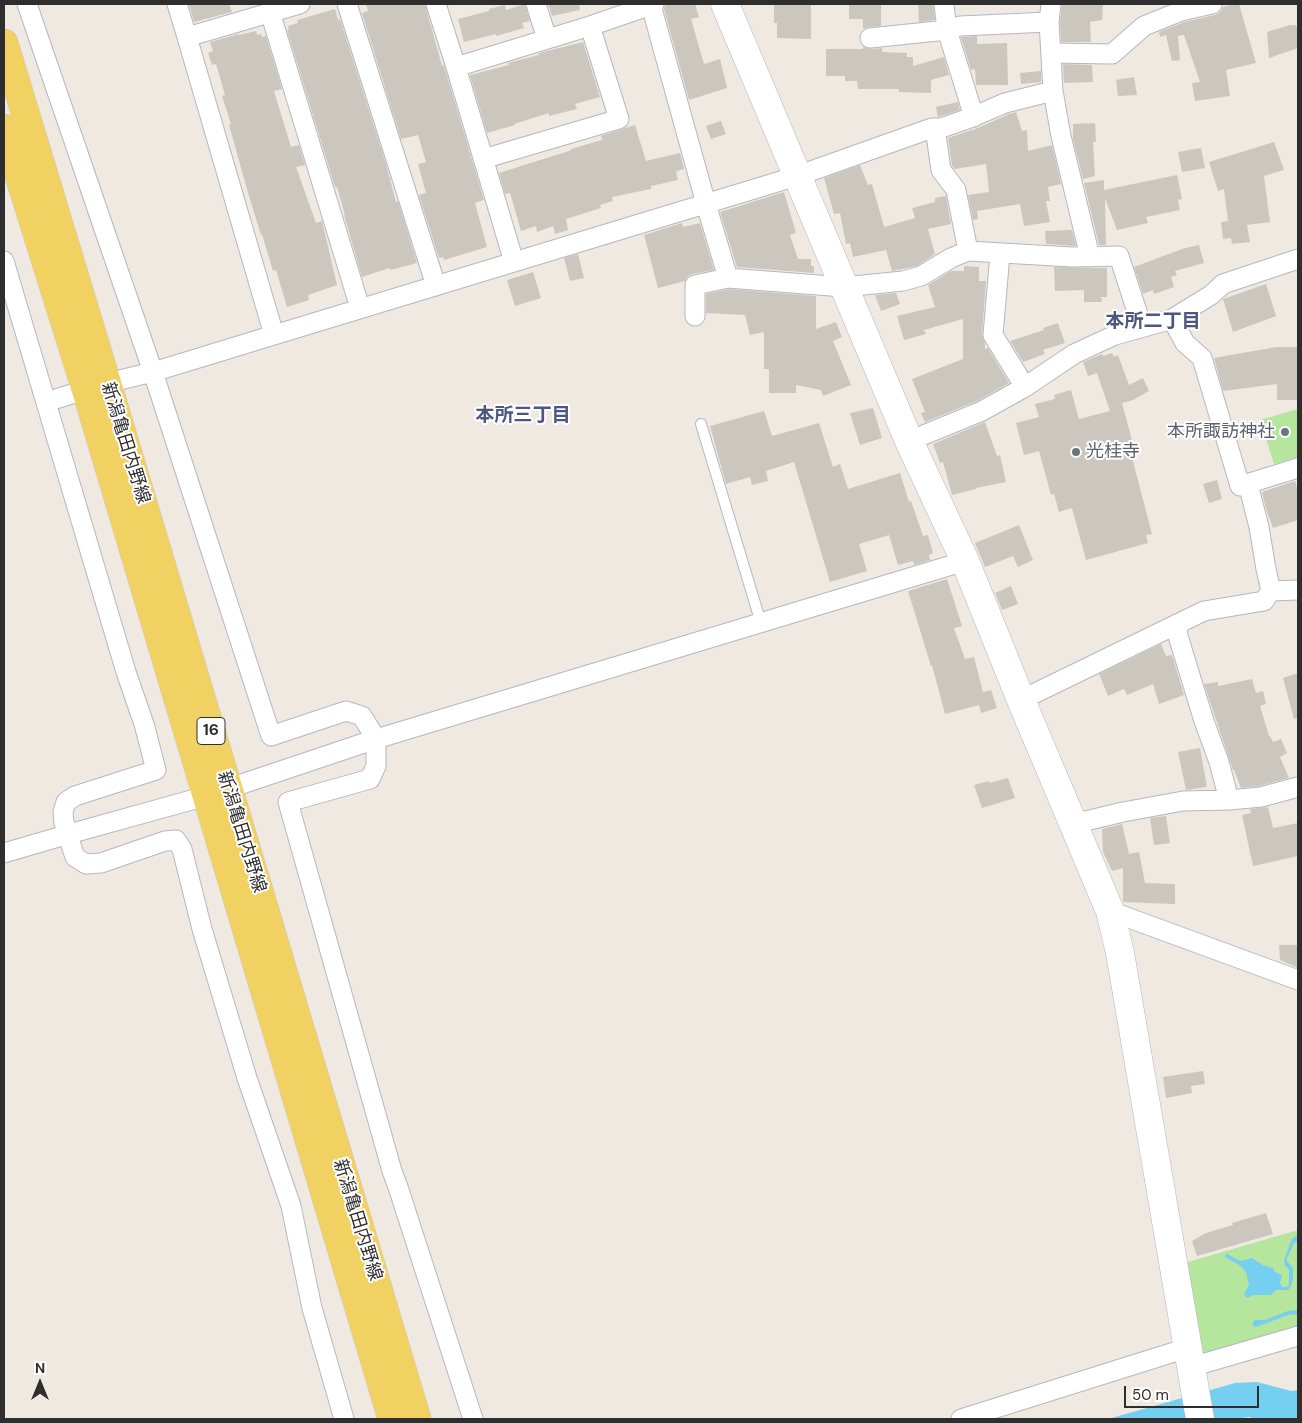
<!DOCTYPE html>
<html>
<head>
<meta charset="utf-8">
<style>
  body { margin:0 }
  #map { position:relative; width:1302px; height:1423px; overflow:hidden; background:#efe9e1; font-family:"DM Sans",sans-serif }
  canvas { display:block }
  .frame { position:absolute; inset:0; border:5px solid #2e2e2e; pointer-events:none }
  .north { position:absolute; left:15px; top:1358px; width:50px; height:50px; -webkit-text-stroke:4px #fff; paint-order:stroke; rotate:0deg; font-size:14px; font-weight:700; line-height:20px; text-align:center; color:#2e2e2e }
  .north::after { content:''; display:block; margin:auto; width:18px; height:22px; background:#2e2e2e; clip-path:polygon(50% 0,100% 100%,50% 72%,0 100%) }
  .scale { position:absolute; left:1124px; top:1386px; width:135px; height:22px; box-sizing:border-box; border:2px solid #2e2e2e; border-top:0; padding-left:6px; font-size:15px; line-height:18px; white-space:nowrap; color:#2e2e2e; -webkit-text-stroke:4px #fff; paint-order:stroke }
</style>
</head>
<body>
<div id="map">
<canvas width="1302" height="1423"></canvas>
<div class="frame"></div>
<div class="north">N</div>
<div class="scale">50 m</div>
</div>
<script>
const c = document.querySelector('canvas').getContext('2d');
c.lineJoin = 'round';
function paint(path, color) { c.fillStyle = color; c.fill(path, 'evenodd'); }
const shape = rows => new Path2D(rows.map(r => 'M' + r).join(''));
function strokePath(path, color, width, dash) { c.strokeStyle = color; c.lineWidth = width; c.lineCap = dash ? 'butt' : 'round'; c.setLineDash(dash || []); c.stroke(path); }
function write(font, color, halo, rows, align = 'center') {
  c.font = font + ' "DM Sans","Noto Sans JP",sans-serif'; c.lineWidth = 4; c.setLineDash([]); c.textBaseline = 'middle'; c.strokeStyle = halo; c.fillStyle = color; for (const [text, x, y, turn = 0] of rows) {
    c.save(); c.translate(x, y); c.rotate((+turn || 0) * Math.PI / 180); c.textAlign = isNaN(turn) ? turn : align; if (halo) c.strokeText(text, 0, 0); c.fillText(text, 0, 0); c.restore();
  }
}
const green = shape([
  [1298,409,1298,457,1274,464,1260,420],
  [1298,1230,1298,1327,1200,1354,1181,1264]
]);
const water = shape([
  [1296,1236,1298,1236,1298,1241,1294,1243,1286,1260,1293,1268,1293,1279,1291,1286,1288,1290,1276,1290,1271,1295,1253,1295,1247,1298,1244,1294,1249,1285,1246,1272,1241,1266,1225,1257,1226,1253,1236,1259,1241,1261,1252,1258,1263,1265,1273,1268,1275,1272,1282,1275,1280,1283,1282,1287,1287,1287,1289,1285,1289,1270,1285,1265,1284,1260,1292,1239],
  [1298,1310,1298,1314,1288,1315,1256,1327,1253,1326,1253,1322,1255,1320,1265,1320,1288,1311],
  [1257,1382,1291,1391,1298,1390,1298,1419,1256,1419,1249,1417,1236,1419,1108,1419,1235,1383]
]);
const building = shape([
  [189,4,229,4,232,12,194,22],
  [366,4,425,4,442,66,444,65,445,69,484,200,475,203,487,247,444,260,443,257,439,258,419,195,426,193,418,164,426,162,418,135,401,139,362,13,368,11],
  [525,4,530,21,522,23,524,28,496,36,496,34,464,42,458,19,489,11,489,9,505,5,506,10],
  [548,4,579,4,580,10,552,16],
  [665,4,695,4,699,17,691,19,704,64,720,59,727,88,689,100,664,9],
  [774,4,811,4,811,39,777,38,777,23,774,23],
  [849,4,881,4,881,26,869,27,863,29,863,19,849,19],
  [918,4,933,4,935,20,919,22],
  [1062,4,1103,4,1102,20,1090,22,1091,42,1061,42,1060,21],
  [1233,4,1239,4,1256,63,1226,70,1230,96,1195,101,1192,83,1200,82,1184,35,1178,36,1180,60,1172,61,1166,35,1160,37,1159,32,1184,22,1215,15,1220,12,1223,7],
  [335,9,338,20,340,19,386,164,396,202,398,201,417,263,390,270,389,268,362,277,344,215,345,215,337,187,335,187,287,30,289,29,288,26,298,23,297,20],
  [1290,25,1296,25,1298,32,1298,48,1269,58,1267,32],
  [256,31,257,35,261,34,262,37,266,36,282,89,274,91,291,147,299,145,305,165,296,167,316,223,322,221,337,285,308,295,309,300,287,307,276,270,273,271,262,234,261,235,249,196,229,125,231,124,222,96,225,95,216,64,212,65,208,53,213,51,210,42,239,34,239,35],
  [977,36,977,44,1007,43,1008,85,976,85,975,69,971,70,961,37],
  [583,42,600,97,575,104,577,109,549,116,549,113,514,124,515,125,487,133,470,75,509,65,508,63,539,55,539,53],
  [863,47,871,49,882,48,882,52,907,53,907,57,913,57,913,66,944,57,949,75,931,80,931,93,899,92,899,89,858,89,857,81,845,81,845,76,826,76,826,49,863,49],
  [1063,64,1092,65,1093,82,1064,83],
  [1041,71,1041,82,1021,84,1020,73],
  [1134,77,1137,95,1118,96,1116,80],
  [958,102,960,110,938,117,936,107],
  [1016,112,1022,131,1027,130,1028,151,1052,145,1061,184,1048,187,1050,201,1046,201,1050,222,1024,226,1020,204,977,211,978,219,973,220,968,195,989,192,986,164,955,169,952,166,948,138,978,128,1009,114],
  [721,121,726,134,711,139,706,126],
  [1095,123,1096,142,1093,142,1095,176,1083,179,1073,139,1073,124],
  [635,125,646,161,680,153,684,169,676,171,678,180,651,186,651,189,612,197,613,201,600,205,601,208,566,219,568,230,555,234,553,226,537,232,536,226,521,231,510,193,505,194,499,173,572,150,571,149,602,140,601,136],
  [1274,142,1284,170,1264,176,1270,222,1247,225,1250,242,1232,244,1231,238,1223,239,1221,222,1228,221,1224,189,1218,191,1209,162],
  [1201,148,1205,168,1182,172,1178,152],
  [860,165,868,185,872,184,884,227,915,218,912,208,935,202,935,198,946,196,951,224,928,229,935,254,917,266,892,271,886,250,853,257,850,243,846,244,840,213,834,214,824,178],
  [1177,175,1182,199,1178,200,1180,210,1146,217,1148,223,1117,230,1105,198,1106,245,1099,245,1084,183,1104,180,1104,190],
  [784,192,796,233,790,235,798,259,811,259,811,266,814,266,814,273,737,267,720,212],
  [682,223,683,227,700,223,714,270,692,274,688,276,685,281,658,288,644,235],
  [1072,230,1076,246,1046,244,1045,231],
  [1199,245,1204,263,1175,271,1177,275,1171,277,1174,287,1154,294,1153,290,1143,294,1134,267,1182,249],
  [578,254,584,278,570,281,564,258],
  [964,266,979,267,979,281,986,281,982,334,985,343,985,349,988,348,1009,383,977,401,925,422,921,413,925,412,912,379,963,359,963,319,924,330,926,334,904,340,897,316,935,307,928,285,951,271,964,271],
  [1054,267,1107,268,1107,297,1101,297,1102,302,1084,302,1084,290,1055,291],
  [533,272,541,298,515,306,507,280],
  [1266,284,1276,316,1233,332,1223,299],
  [729,289,816,296,816,329,836,322,842,337,833,341,851,385,823,396,821,390,796,385,796,393,769,393,769,369,764,369,764,332,750,335,745,315,706,313,706,294],
  [896,293,900,304,881,311,875,295],
  [1058,323,1065,343,1043,350,1045,354,1023,362,1010,341,1044,330,1043,328],
  [1276,347,1298,347,1298,400,1277,400,1277,384,1223,391,1214,358],
  [1112,353,1114,357,1118,355,1129,385,1143,378,1149,391,1133,400,1122,403,1133,444,1129,446,1152,534,1146,535,1148,543,1086,560,1072,508,1059,512,1054,494,1051,495,1039,451,1024,455,1016,423,1039,417,1035,404,1055,399,1054,395,1071,390,1079,419,1110,411,1097,373,1088,376,1083,362,1102,354,1103,356],
  [873,408,882,438,860,445,850,413],
  [764,411,772,436,819,423,833,467,840,464,848,489,900,473,909,502,911,501,923,536,928,535,933,553,929,555,930,560,914,565,913,561,898,565,889,535,859,544,867,571,830,582,794,462,766,471,768,481,752,485,750,477,726,484,710,426],
  [985,422,997,456,1000,455,1006,482,976,488,976,489,952,495,943,462,940,463,933,444],
  [1217,480,1222,499,1209,503,1203,484],
  [1295,481,1298,492,1298,520,1273,528,1266,509,1262,492],
  [1019,525,1033,560,1018,567,1013,556,985,567,975,543],
  [947,579,962,626,954,628,965,659,974,657,983,692,991,690,997,708,981,713,979,705,945,714,932,665,931,666,908,591],
  [1011,586,1018,604,1002,610,995,593],
  [1161,644,1166,656,1172,655,1184,695,1159,704,1153,684,1127,695,1124,689,1108,696,1099,674],
  [1298,673,1298,718,1294,719,1283,678],
  [1252,679,1256,693,1263,691,1266,704,1260,706,1269,736,1270,736,1273,742,1281,739,1287,753,1280,757,1289,778,1259,786,1241,788,1234,770,1233,770,1204,684,1218,682,1218,686],
  [1200,748,1207,787,1186,790,1178,752],
  [1008,778,1015,798,982,808,974,785,989,781,989,783],
  [1268,807,1273,828,1298,823,1298,856,1253,866,1242,815,1251,813,1250,809],
  [1166,816,1170,843,1154,845,1150,818],
  [1122,824,1129,854,1139,852,1145,883,1175,884,1175,904,1123,902,1123,868,1112,871,1103,852,1102,829],
  [1279,945,1298,945,1298,968,1280,960],
  [1203,1071,1205,1084,1191,1086,1192,1093,1166,1098,1163,1077],
  [1266,1213,1273,1234,1197,1256,1192,1241,1206,1233,1233,1225,1232,1223]
]);
const lane = shape([
  [701,424,761,623]
]);
const street = shape([
  [27,4,153,372,271,736,346,711,362,716,376,739,376,766,370,779,288,802,392,1171,398,1187,473,1419],
  [177,4,187,37],
  [347,4,436,286],
  [436,4,456,67,514,262],
  [536,4,547,39],
  [944,4,947,30,974,117],
  [1051,4,1049,22,1053,91,1061,136,1090,257],
  [651,5,706,204,728,278],
  [270,12,360,308],
  [590,26,654,4],
  [870,38,947,30,960,26,1049,22],
  [1051,53,1112,54,1144,26,1181,11,1212,4],
  [456,67,590,26,619,119,483,159],
  [935,128,941,170,956,190,968,251],
  [1000,254,993,335,1025,387],
  [4,261,126,672,144,724,156,770,75,796,66,802,63,812,64,823,69,834,71,845,75,857,86,864,101,863,165,841,176,840,182,849,202,929,247,1078,291,1206,312,1308,344,1419],
  [695,316,695,285,728,278,844,287,903,281,921,276,951,258,968,251,1072,257,1119,256,1142,327],
  [1172,319,1185,343,1202,358,1240,486,1298,468],
  [274,335,187,37,300,4],
  [46,402,107,383,153,372,274,335,797,176,932,128,941,128,970,118,1005,103,1053,91],
  [909,441,982,411,1025,387,1074,354,1115,335,1172,319,1211,295,1223,284,1298,259],
  [1248,484,1259,527,1266,569,1271,591],
  [1177,624,1178,636,1204,721,1219,762,1229,800],
  [1021,700,1204,611,1264,601,1271,591,1298,590],
  [1073,824,1123,812,1183,801,1229,800,1261,797,1298,787],
  [4,853,69,834,206,796,376,739,965,561],
  [1110,911,1298,980],
  [1191,1367,1298,1336],
  [961,1419,1187,1348]
]);
const secondary = shape([
  [725,4,909,441,965,561,1021,700,1110,911,1120,953,1200,1419]
]);
const primary = shape([
  [4,43,107,383,417,1419],
  [4,128,86,390,392,1419]
]);
const markers = [
  [1285,432,5,"#6b7280"],
  [1076,452,5,"#6b7280"]
];
const shields = [
  [211,731,28]
];
const shieldNames = [
  ["16",211,731]
];
const worshipNames = [
  ["本所諏訪神社",1275,432],
  ["光桂寺",1086,452,"left"]
];
const streetNames = [
  ["新潟亀田内野線",125,443,73],
  ["新潟亀田内野線",241,832,73],
  ["新潟亀田内野線",357,1220,73]
];
const neighbourhoodNames = [
  ["本所二丁目",1153,322],
  ["本所三丁目",523,416]
];
paint(green, '#b6e59e');
paint(water, '#75cff0');
paint(building, '#cbc7bf');
strokePath(lane, '#b4b7c1', 12);
strokePath(street, '#b4b7c1', 21);
strokePath(secondary, '#b4b7c1', 29);
strokePath(primary, '#c9c9c9', 29);
strokePath(lane, '#fff', 10);
strokePath(street, '#fff', 19);
strokePath(secondary, '#fff', 28);
strokePath(primary, '#f2d163', 28);
for (const [x, y, r, color] of markers) { const dot = new Path2D(); dot.arc(x, y, r, 0, 2 * Math.PI); c.fillStyle = color; c.fill(dot); strokePath(dot, '#fff', 2); }
for (const [x, y, w] of shields) { const box = new Path2D(); box.roundRect(x - w / 2, y - 13.5, w, 27, 4); c.fillStyle = '#fff'; c.fill(box); strokePath(box, '#2e2e2e', 1); }
write('bold 16px', '#2e2e2e', null, shieldNames);
write('18px', '#5b616d', '#fff', worshipNames, 'right');
write('18px', '#2e2e2e', '#fff', streetNames);
write('bold 19px', '#4d5680', '#fff', neighbourhoodNames);
</script>
</body>
</html>
